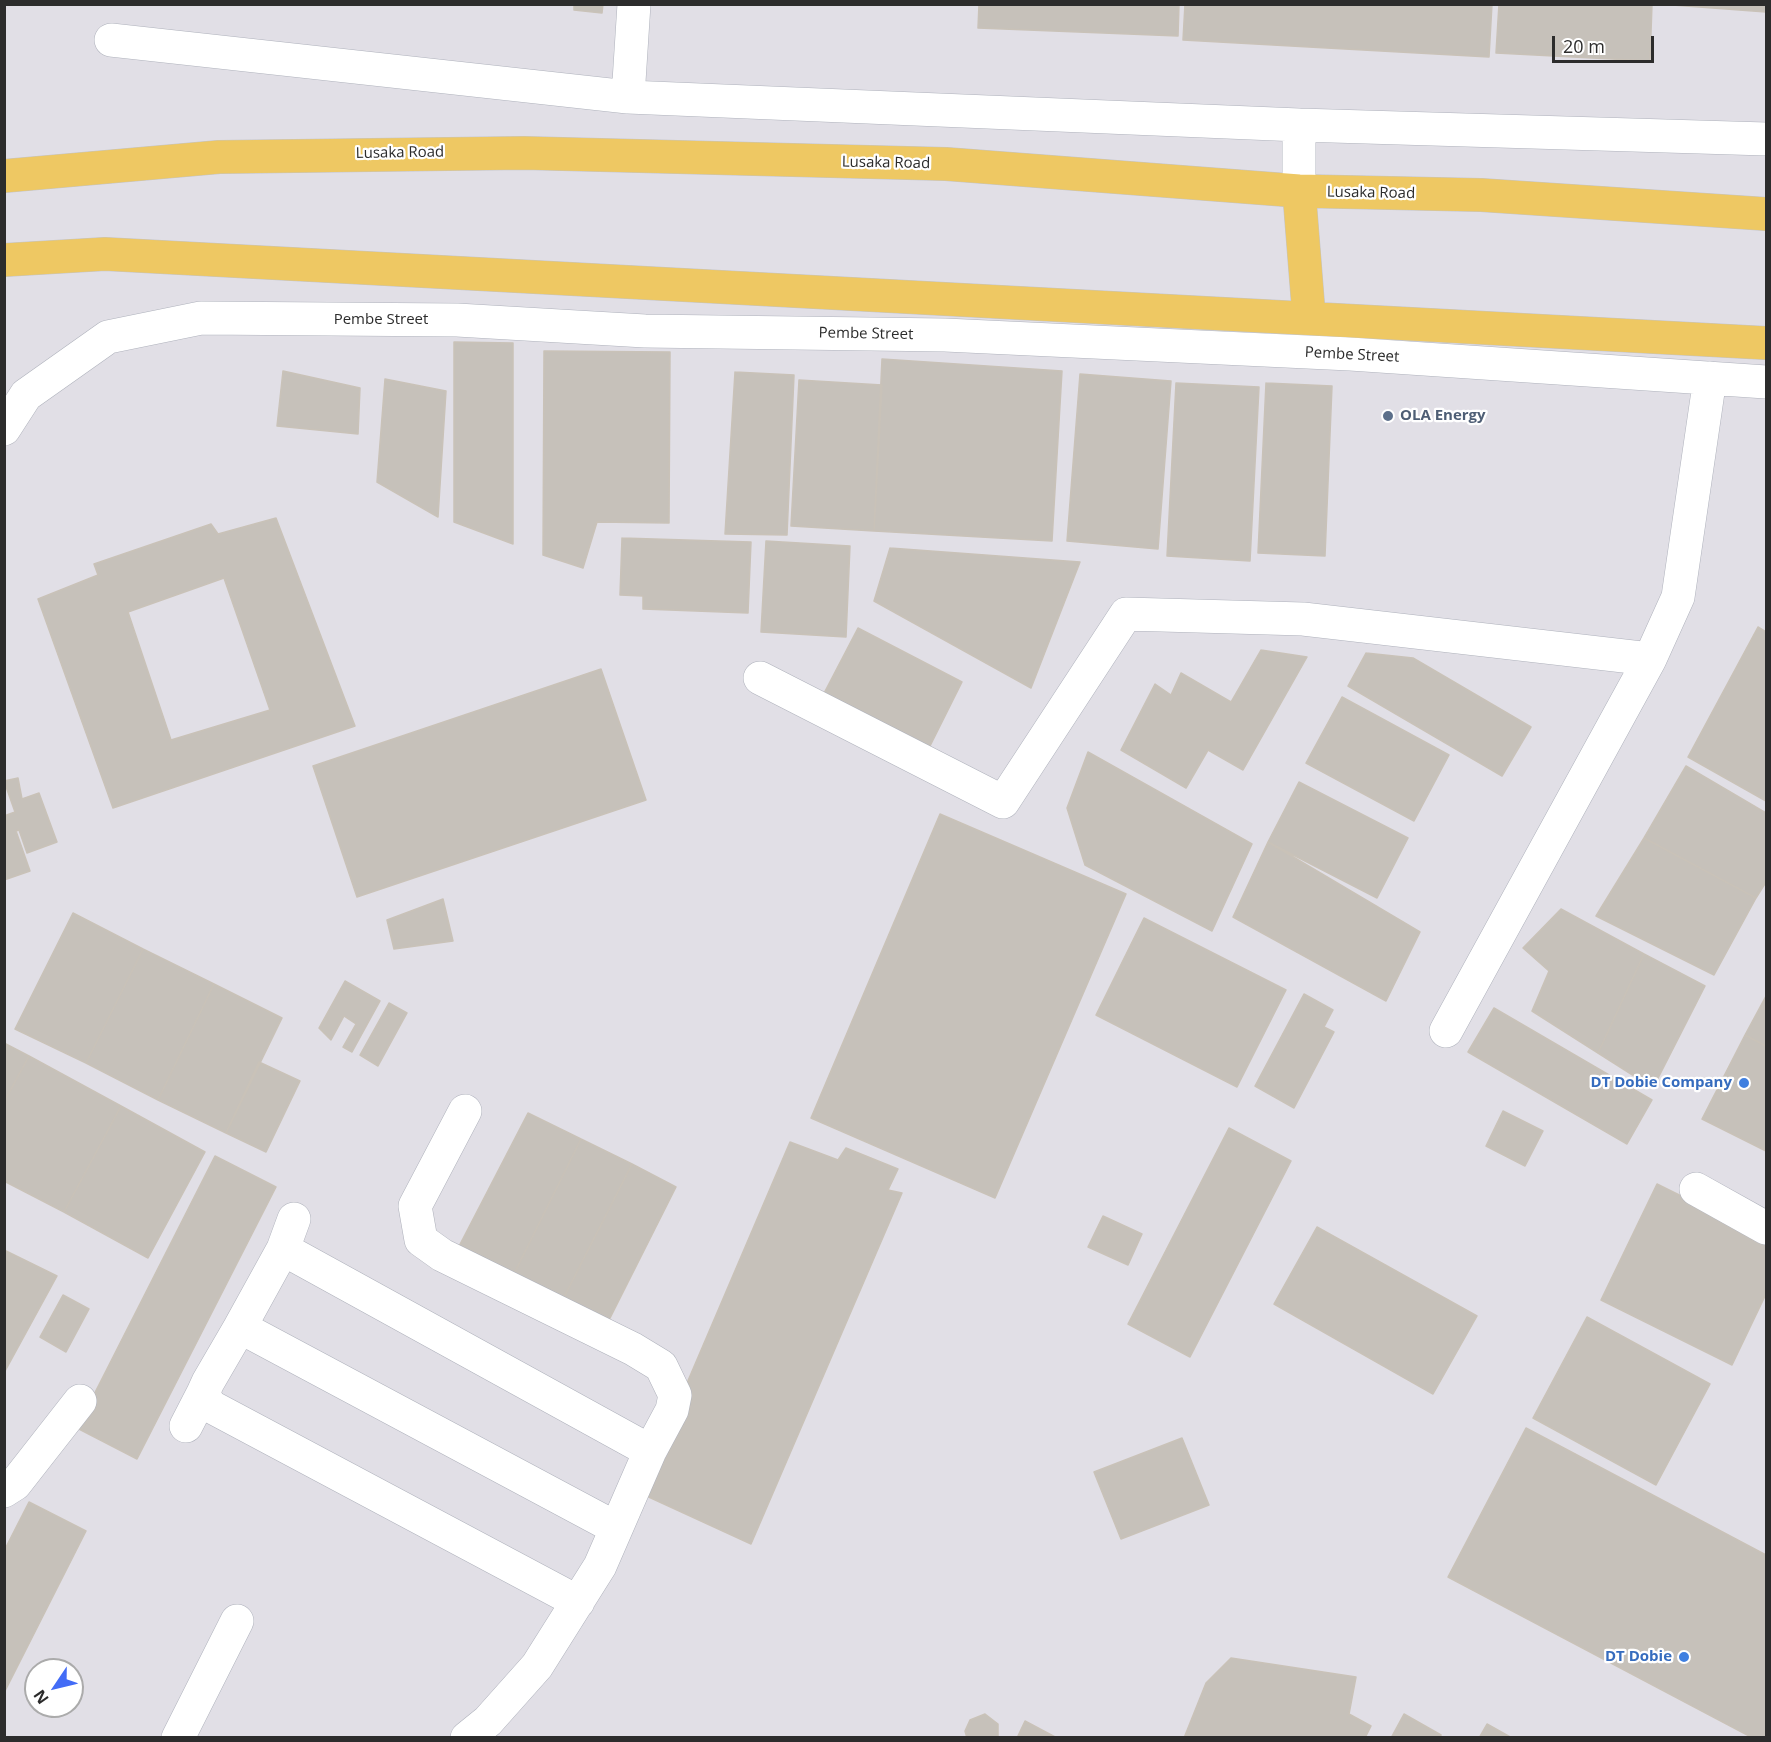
<!DOCTYPE html>
<html>
<head>
<meta charset="utf-8">
<style>
  body { margin:0 }
  #map { position:relative; width:1771px; height:1742px; overflow:hidden; background:#ede6df; font-family:"Open Sans",sans-serif }
  canvas { display:block }
  .frame { position:absolute; inset:0; border:6px solid #2c2c2c; pointer-events:none }
  .north { position:absolute; left:24px; top:1658px; width:60px; height:60px; box-sizing:border-box; background:#fff; border:2px solid #ababab; border-radius:50%; rotate:235deg; font-size:16px; font-weight:700; line-height:24px; text-align:center; color:#2c2c2c }
  .north::after { content:''; display:block; margin:auto; width:21px; height:27px; background:#436cf6; clip-path:polygon(50% 0,100% 100%,50% 72%,0 100%) }
  .scale { position:absolute; left:1552px; top:36px; width:102px; height:27px; box-sizing:border-box; border:3px solid #2c2c2c; border-top:0; padding-left:8px; font-size:18px; line-height:21px; white-space:nowrap; color:#2c2c2c; -webkit-text-stroke:4px #fff; paint-order:stroke }
</style>
</head>
<body>
<div id="map">
<canvas width="1771" height="1742"></canvas>
<div class="frame"></div>
<div class="north">N</div>
<div class="scale">20 m</div>
</div>
<script>
const c = document.querySelector('canvas').getContext('2d');
c.lineJoin = 'round';
function paint(path, color) { c.fillStyle = color; c.fill(path, 'evenodd'); }
const shape = rows => new Path2D(rows.map(r => 'M' + r).join(''));
function strokePath(path, color, width, dash) { c.strokeStyle = color; c.lineWidth = width; c.lineCap = dash ? 'butt' : 'round'; c.setLineDash(dash || []); c.stroke(path); }
function write(font, color, halo, rows, align = 'center') {
  c.font = font + ' "Open Sans",sans-serif'; c.lineWidth = 4.5; c.setLineDash([]); c.textBaseline = 'middle'; c.strokeStyle = halo; c.fillStyle = color; for (const [text, x, y, turn = 0] of rows) {
    c.save(); c.translate(x, y); c.rotate((+turn || 0) * Math.PI / 180); c.textAlign = isNaN(turn) ? turn : align; if (halo) c.strokeText(text, 0, 0); c.fillText(text, 0, 0); c.restore();
  }
}
const industrial = shape([
  [5,5,1766,5,1766,1737,5,1738],
  [36,1670,72,1670,72,1706,36,1706]
]);
const building = shape([
  [574,4,603,4,602,13,574,10,574,4],
  [979,4,1179,4,1178,36,978,28,979,4],
  [1185,4,1492,4,1489,57,1183,40,1185,4],
  [1499,4,1652,4,1650,61,1496,53,1499,4],
  [1659,4,1766,4,1766,12,1659,4],
  [454,342,513,343,513,544,454,522,454,342],
  [544,351,670,352,669,523,597,522,583,568,543,555,544,351],
  [882,359,1062,371,1052,541,874,531,882,359],
  [283,371,360,388,358,434,277,426,283,371],
  [735,372,794,375,787,535,725,534,735,372],
  [1080,374,1171,381,1158,549,1067,541,1080,374],
  [385,379,446,391,438,517,377,482,385,379],
  [799,380,882,385,874,531,791,526,799,380],
  [1176,383,1259,387,1250,561,1167,556,1176,383],
  [1266,383,1332,386,1325,556,1258,553,1266,383],
  [276,518,355,726,113,808,38,599,98,575,94,564,211,524,218,534,276,518],
  [224,578,270,710,171,740,128,612,224,578],
  [622,538,751,542,748,613,643,609,643,596,620,595,622,538],
  [766,541,850,546,846,637,761,632,766,541],
  [890,548,1080,562,1031,688,874,601,890,548],
  [1758,627,1766,632,1766,801,1688,757,1758,627],
  [858,628,962,682,926,754,821,699,858,628],
  [1261,650,1307,657,1243,770,1208,750,1186,788,1121,750,1155,684,1171,695,1181,673,1231,702,1261,650],
  [1366,653,1413,658,1531,727,1502,776,1348,686,1366,653],
  [601,669,646,800,357,897,313,766,601,669],
  [1342,697,1449,755,1414,821,1306,763,1342,697],
  [1088,752,1252,844,1212,931,1085,865,1067,808,1088,752],
  [1686,766,1766,813,1766,882,1756,898,1644,838,1686,766],
  [18,778,22,799,39,793,57,842,27,853,19,830,16,831,30,871,4,880,4,816,15,812,4,781,18,778],
  [1299,782,1408,838,1377,898,1268,842,1299,782],
  [940,814,1126,894,995,1198,811,1118,940,814],
  [1644,838,1756,898,1714,975,1596,916,1644,838],
  [1268,842,1420,932,1386,1001,1233,917,1268,842],
  [443,899,453,941,394,949,387,920,443,899],
  [1561,909,1644,954,1598,1053,1532,1011,1549,971,1523,948,1561,909],
  [73,913,143,949,86,1063,15,1029,73,913],
  [1144,918,1286,990,1237,1087,1096,1015,1144,918],
  [143,949,214,984,158,1100,86,1063,143,949],
  [1644,954,1705,986,1653,1088,1598,1053,1644,954],
  [345,981,380,1001,352,1052,343,1047,356,1024,344,1016,331,1040,319,1028,345,981],
  [214,984,282,1018,226,1133,158,1100,214,984],
  [1304,994,1333,1010,1324,1027,1334,1032,1294,1108,1255,1086,1304,994],
  [1766,996,1766,1046,1745,1035,1766,996],
  [389,1003,407,1013,378,1066,360,1055,389,1003],
  [1494,1008,1652,1100,1627,1144,1468,1052,1494,1008],
  [1745,1035,1766,1046,1766,1151,1702,1119,1745,1035],
  [4,1043,29,1056,4,1102,4,1043],
  [29,1056,121,1106,64,1212,4,1181,4,1102,29,1056],
  [259,1062,300,1081,266,1152,226,1133,259,1062],
  [121,1106,205,1152,148,1258,64,1212,121,1106],
  [1503,1111,1543,1131,1525,1166,1486,1146,1503,1111],
  [528,1113,581,1139,510,1282,455,1254,528,1113],
  [1229,1128,1291,1161,1190,1357,1128,1324,1229,1128],
  [581,1139,632,1164,558,1309,510,1282,581,1139],
  [790,1142,838,1160,846,1148,898,1169,888,1190,902,1193,751,1544,640,1493,790,1142],
  [215,1156,276,1187,137,1459,77,1428,215,1156],
  [632,1164,676,1187,603,1332,558,1309,632,1164],
  [1657,1184,1766,1238,1766,1294,1732,1365,1601,1300,1657,1184],
  [1103,1216,1142,1234,1128,1265,1088,1247,1103,1216],
  [1317,1227,1477,1316,1433,1394,1274,1304,1317,1227],
  [4,1250,57,1276,4,1373,4,1250],
  [63,1295,89,1309,66,1352,40,1337,63,1295],
  [1587,1317,1710,1384,1656,1485,1533,1418,1587,1317],
  [1526,1428,1766,1555,1766,1738,1753,1738,1448,1577,1526,1428],
  [1182,1438,1209,1505,1121,1539,1094,1472,1182,1438],
  [29,1502,86,1531,4,1693,4,1551,29,1502],
  [1231,1658,1356,1677,1349,1714,1371,1726,1365,1738,1184,1738,1206,1683,1231,1658],
  [985,1714,998,1724,998,1738,967,1738,965,1731,970,1720,985,1714],
  [1404,1714,1441,1735,1440,1738,1391,1738,1404,1714],
  [1025,1721,1057,1738,1017,1738,1025,1721],
  [1487,1724,1512,1738,1479,1738,1487,1724]
]);
const minor = shape([
  [111,40,628,97,1299,125],
  [628,97,634,4],
  [1299,191,1299,125,1766,139],
  [4,429,26,395,108,337,201,318,457,320,645,331,945,335,1350,354,1766,382],
  [760,678,1003,802,1126,614,1303,619,1650,659,1678,597,1710,378],
  [1446,1031,1650,659],
  [465,1111,415,1206,421,1240,442,1255,633,1349,661,1366,675,1395,672,1410,650,1451,600,1566,537,1666,488,1721,467,1738],
  [1696,1189,1766,1228],
  [283,1249,294,1219],
  [240,1327,283,1249,650,1451],
  [186,1426,203,1393],
  [4,1491,15,1484,80,1401],
  [578,1602,210,1406,203,1393,208,1382,240,1327,616,1528],
  [178,1738,237,1621]
]);
const major = shape([
  [4,176,219,157,524,153,946,164,1299,191,1481,195,1766,214],
  [1299,191,1309,317],
  [4,260,105,254,1766,343]
]);
const markers = [
  [1388,416,6,"#5c6f8a"],
  [1744,1083,6,"#3f7fe0"],
  [1684,1657,6,"#3f7fe0"]
];
const streetNames = [
  ["Lusaka Road",400,153,-1],
  ["Lusaka Road",886,163,1],
  ["Lusaka Road",1371,193,1],
  ["Pembe Street",381,320],
  ["Pembe Street",866,334,1],
  ["Pembe Street",1352,355,3]
];
const serviceNames = [
  ["OLA Energy",1400,416]
];
const shopNames = [
  ["DT Dobie Company",1732,1083],
  ["DT Dobie",1672,1657]
];
paint(industrial, '#e1dfe6');
paint(building, '#c6c1ba');
strokePath(building, '#c9c2b8', 1.5);
strokePath(minor, '#afb2bc', 34);
strokePath(major, '#c4c4c4', 34);
strokePath(minor, '#fff', 33);
strokePath(major, '#eec863', 33);
for (const [x, y, r, color] of markers) { const dot = new Path2D(); dot.arc(x, y, r, 0, 2 * Math.PI); c.fillStyle = color; c.fill(dot); strokePath(dot, '#fff', 2); }
write('15px', '#2c2c2c', '#fff', streetNames);
write('bold 15px', '#4e5e75', '#fff', serviceNames, 'left');
write('bold 15px', '#366cbe', '#fff', shopNames, 'right');
</script>
</body>
</html>
